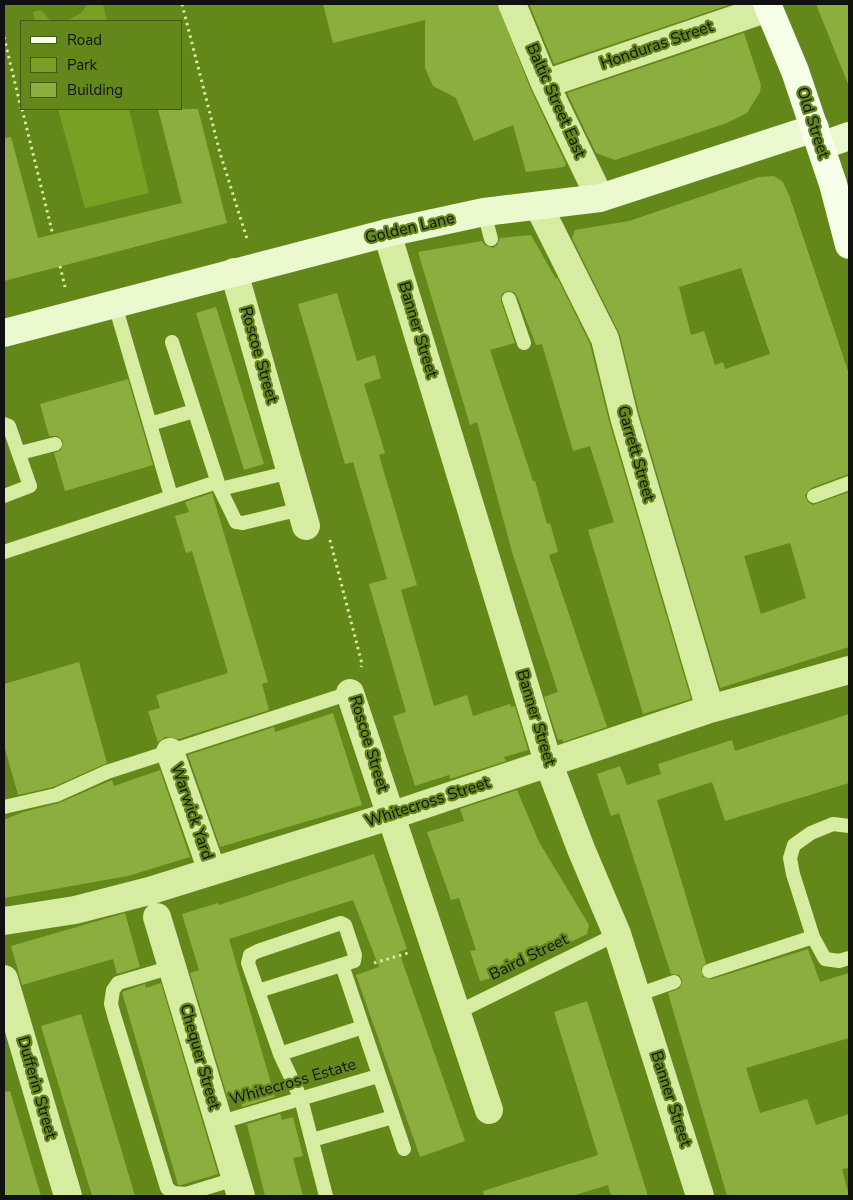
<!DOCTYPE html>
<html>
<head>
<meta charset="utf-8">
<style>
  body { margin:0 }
  #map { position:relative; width:853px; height:1200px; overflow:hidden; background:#64871a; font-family:"Nunito Sans",sans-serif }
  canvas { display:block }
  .frame { position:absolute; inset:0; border:5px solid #111; pointer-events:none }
  .legend { position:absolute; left:20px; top:20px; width:162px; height:90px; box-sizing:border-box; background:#64871a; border:1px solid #435816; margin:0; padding:6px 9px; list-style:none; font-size:15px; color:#111 }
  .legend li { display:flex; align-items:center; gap:10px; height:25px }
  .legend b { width:25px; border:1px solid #435816 }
</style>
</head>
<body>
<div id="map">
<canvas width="853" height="1200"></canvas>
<div class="frame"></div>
<ul class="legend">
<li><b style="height:6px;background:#f6ffe7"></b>Road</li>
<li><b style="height:14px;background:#7aa023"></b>Park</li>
<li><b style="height:14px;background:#8bae3e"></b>Building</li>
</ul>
</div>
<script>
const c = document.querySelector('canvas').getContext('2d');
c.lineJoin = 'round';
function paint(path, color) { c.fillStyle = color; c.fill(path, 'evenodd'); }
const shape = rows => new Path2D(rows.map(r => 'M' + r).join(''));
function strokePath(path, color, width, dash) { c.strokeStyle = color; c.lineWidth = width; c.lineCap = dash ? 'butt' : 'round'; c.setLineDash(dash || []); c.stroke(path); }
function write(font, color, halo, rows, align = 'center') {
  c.font = font + ' "Nunito Sans",sans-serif'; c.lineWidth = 4.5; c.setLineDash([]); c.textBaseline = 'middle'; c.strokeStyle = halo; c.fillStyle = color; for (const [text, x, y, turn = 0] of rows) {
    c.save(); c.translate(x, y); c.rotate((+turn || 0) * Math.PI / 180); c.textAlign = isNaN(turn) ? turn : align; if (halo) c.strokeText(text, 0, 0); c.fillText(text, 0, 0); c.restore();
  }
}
const green = shape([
  [88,4,103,4,107,21,35,21,33,12,41,10,50,20,68,20,81,13],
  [58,109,129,109,149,193,85,208]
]);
const building = shape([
  [323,4,497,4,531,90,566,164,564,167,526,172,513,125,474,141,456,98,433,86,425,68,425,20,333,43],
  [529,4,732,4,554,64],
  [816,4,849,4,849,84,848,84],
  [744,33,761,85,760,92,747,113,727,123,615,160,596,153,567,93],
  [158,109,198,109,227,223,4,281,4,138,11,137,38,238,182,203],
  [774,176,783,182,789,195,849,374,849,474,811,488,805,495,808,502,813,505,849,492,849,647,720,688,639,413,620,335,572,238,575,230,629,221,759,177],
  [741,268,770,354,725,369,723,362,715,365,704,331,691,335,679,287],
  [790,543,806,598,761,614,744,556],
  [531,235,556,279,557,277,590,344,609,421,691,699,643,714,588,530,614,522,590,446,573,451,542,344,536,345,517,296,514,292,507,291,502,294,501,301,515,343,490,350,533,481,535,481,547,524,550,523,558,552,549,555,607,727,563,742,562,739,558,740,544,697,558,692,512,552,477,422,470,425,418,252,482,241,485,245,493,248,497,245,500,238],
  [337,293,357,361,375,355,381,378,364,384,385,453,379,455,417,585,401,590,434,706,467,695,473,716,510,704,511,707,515,706,528,750,504,757,506,761,450,779,449,775,415,786,393,716,406,712,369,584,387,579,353,462,345,464,298,304],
  [216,307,264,464,244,470,196,313],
  [128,379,153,465,65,491,54,453,61,450,63,441,58,436,49,436,40,404],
  [212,493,268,682,262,684,269,710,179,739,165,737,158,743,148,711,160,708,156,695,228,673,192,551,186,553,175,516,189,512,185,502],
  [79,662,107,763,53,787,18,795,4,745,4,684],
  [333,713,362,805,220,847,188,755,274,727,275,732],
  [849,714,849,783,725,821,712,782,657,800,706,963,701,969,703,977,712,979,808,949,820,982,849,973,849,1038,746,1068,760,1113,807,1099,816,1125,849,1114,849,1168,842,1169,849,1196,727,1196,668,993,680,988,682,980,679,975,671,974,619,813,611,816,597,774,620,766,627,785,661,774,658,764,732,740,735,751],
  [160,770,190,857,128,876,4,898,4,820,23,812,59,803,112,780,114,786],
  [517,790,539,842,589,925,587,934,499,976,480,981,470,951,476,950,459,898,451,900,427,832,464,821,460,809],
  [374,854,407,949,399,952,465,1141,420,1157,356,975,379,967,353,900,229,939,275,1097,242,1107,240,1096,228,1099,190,973,199,970,182,914,218,903,219,905],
  [125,913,140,967,117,974,113,959,22,985,11,946],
  [161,983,218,1174,181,1185,178,1185,122,992,145,984,146,988],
  [587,1001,648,1196,611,1196,608,1185,572,1196,484,1196,483,1191,598,1155,554,1012],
  [81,1014,135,1196,92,1196,41,1026],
  [10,1091,41,1196,4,1196,4,1092],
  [280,1114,282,1120,293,1117,303,1156,293,1158,303,1196,265,1196,247,1124]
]);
const path = shape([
  [182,4,220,153,248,242],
  [4,37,21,108],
  [22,109,53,235],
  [60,266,65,287],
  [330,540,362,664,361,667],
  [374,963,408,953]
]);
const lane = shape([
  [484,212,491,239],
  [509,299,524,343],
  [115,305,171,496],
  [172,342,220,489,291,472],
  [4,424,9,426,30,486,4,496],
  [150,424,194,411],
  [20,453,55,444],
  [220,489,236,522,243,523,301,509],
  [814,496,849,483],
  [4,552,217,482],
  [4,807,56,795,107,772,350,693],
  [813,937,825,959,839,961,849,958],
  [342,965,404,1149],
  [172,967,118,983,113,990,111,1004,114,1015,167,1188,173,1193,186,1194,235,1179],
  [709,971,813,937,793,874,790,858,794,845,811,833,833,824,849,826],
  [258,991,354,961,355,955,345,925,341,923,258,951,250,955,248,963,280,1054,301,1099,326,1196],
  [637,995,674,982],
  [456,1013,617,934],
  [280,1054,363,1027],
  [218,1123,378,1076],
  [312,1140,393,1117]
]);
const street = shape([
  [512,4,545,84,600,198],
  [545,84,768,8],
  [539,207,605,339,624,417,710,709],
  [387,233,548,762,581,849,617,934,700,1196],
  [234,272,306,526],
  [350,693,489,1110],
  [170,752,212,871],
  [157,917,241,1196],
  [4,921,75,910,149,891,390,816,710,709,849,670],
  [4,979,68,1196]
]);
const secondary = shape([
  [821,146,849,136],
  [4,333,387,233,484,212,600,198,815,128]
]);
const primary = shape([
  [767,4,795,71,833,184,849,245]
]);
const streetNames = [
  ["Honduras Street",657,46,-19],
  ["Baltic Street East",555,101,66],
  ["Old Street",812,123,72],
  ["Golden Lane",410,229,-13],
  ["Banner Street",417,330,73],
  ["Roscoe Street",258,355,74],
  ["Garrett Street",635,454,74],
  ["Banner Street",535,718,73],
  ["Roscoe Street",368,744,73],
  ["Whitecross Street",428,803,-18],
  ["Warwick Yard",191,812,71],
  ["Baird Street",529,958,-26],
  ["Chequer Street",199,1057,74],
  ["Whitecross Estate",293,1083,-16],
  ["Dufferin Street",36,1088,74],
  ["Banner Street",670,1099,72]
];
paint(green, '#7aa023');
paint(building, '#8bae3e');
strokePath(path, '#d5eca1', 3, [2.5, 4]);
strokePath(lane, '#d5eca1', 14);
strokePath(street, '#d5eca1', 28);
strokePath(secondary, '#ebf9ce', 28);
strokePath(primary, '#f6ffe7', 28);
write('16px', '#111', '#64871a', streetNames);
</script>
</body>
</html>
